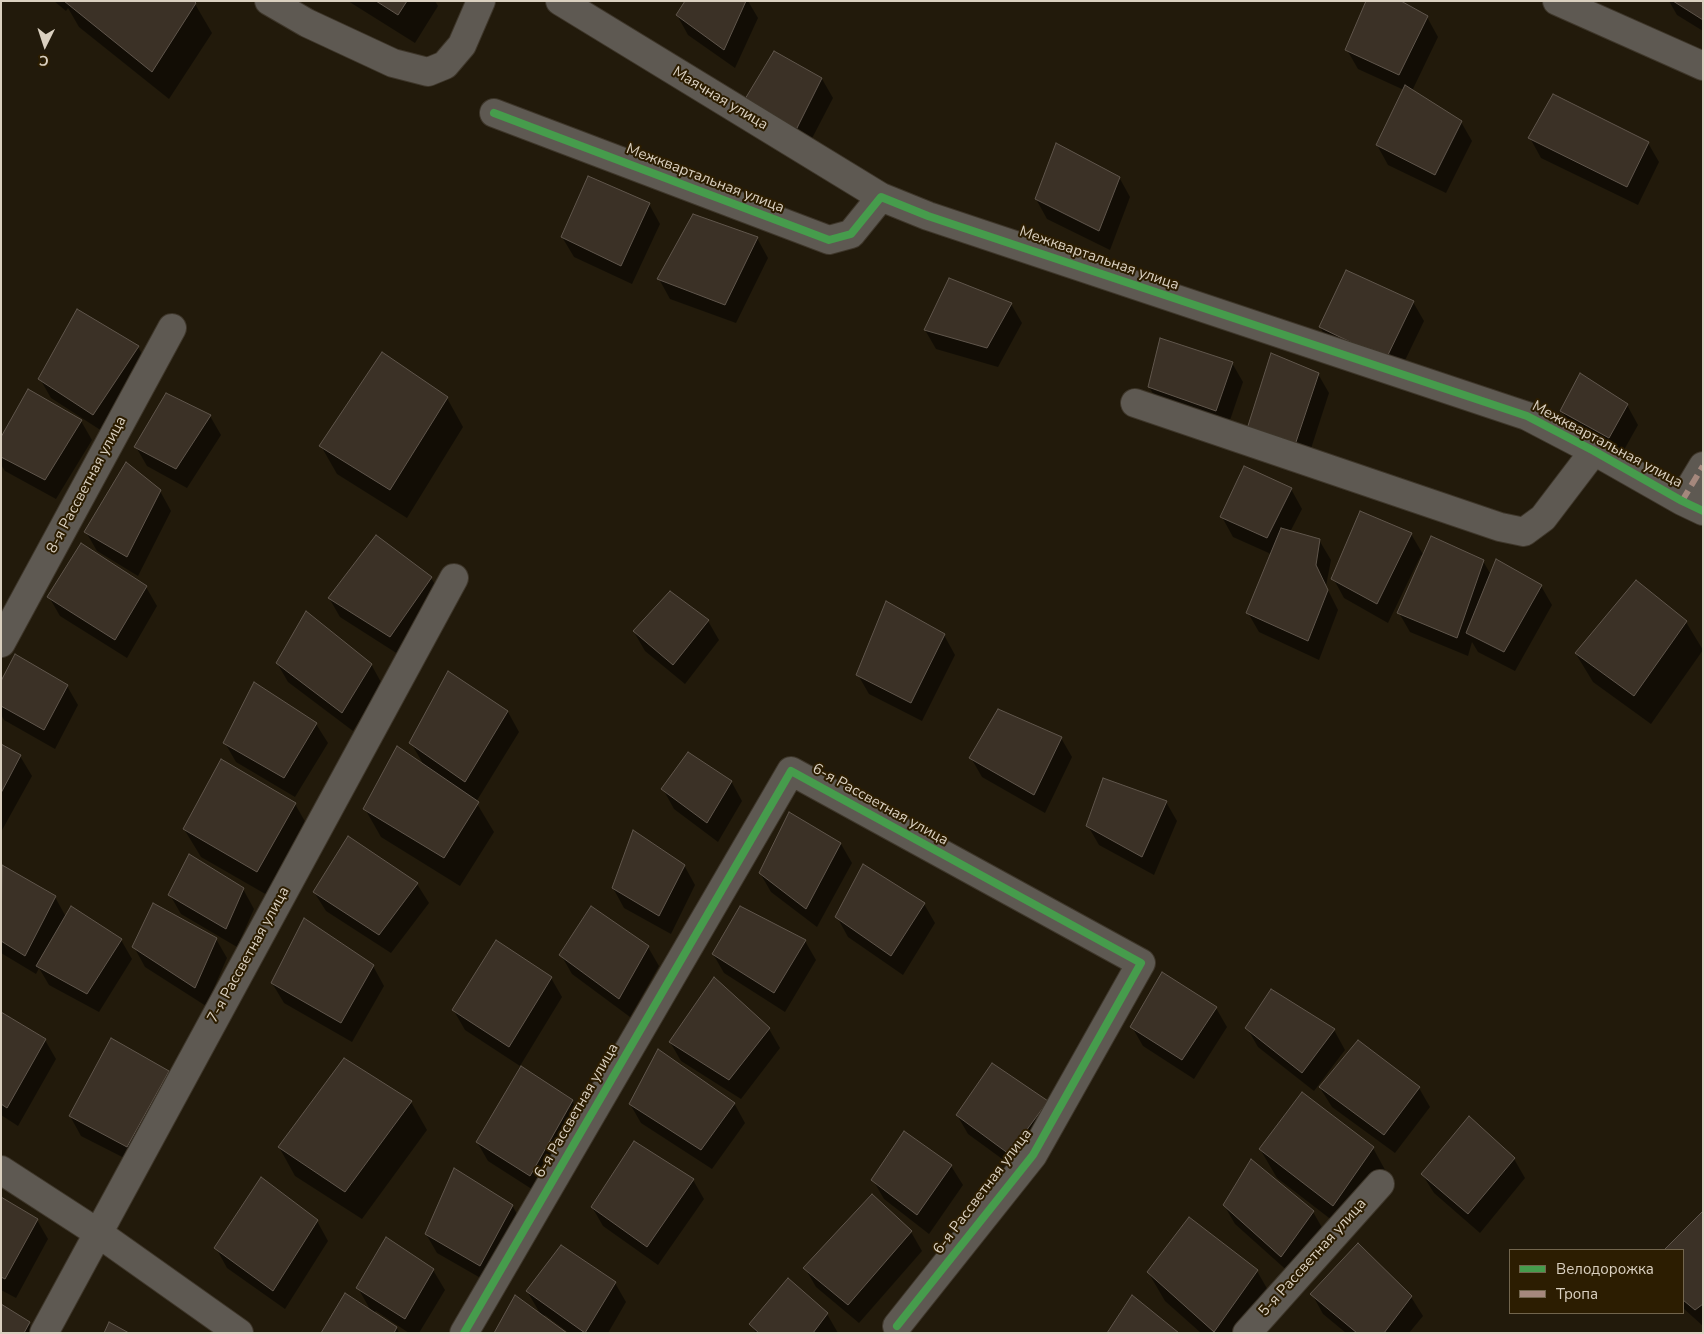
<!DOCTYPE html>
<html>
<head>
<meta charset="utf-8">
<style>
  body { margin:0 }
  #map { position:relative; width:1704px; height:1334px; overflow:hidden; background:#221a0b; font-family:"Nunito Sans",sans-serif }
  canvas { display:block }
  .frame { position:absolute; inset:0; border:2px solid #dad0c0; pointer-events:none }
  .legend { position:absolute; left:1509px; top:1249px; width:175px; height:65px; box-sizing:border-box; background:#2c1d01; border:1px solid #72654d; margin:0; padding:6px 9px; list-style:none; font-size:15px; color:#dad0c0 }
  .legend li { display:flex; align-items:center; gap:10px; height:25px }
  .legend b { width:25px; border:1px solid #72654d }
  .north { position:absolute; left:20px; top:20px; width:50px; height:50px; -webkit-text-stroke:4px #2c1d01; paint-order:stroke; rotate:184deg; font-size:14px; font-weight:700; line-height:20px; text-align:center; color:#dad0c0 }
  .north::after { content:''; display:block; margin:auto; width:18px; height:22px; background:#dad0c0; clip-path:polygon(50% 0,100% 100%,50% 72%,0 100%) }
</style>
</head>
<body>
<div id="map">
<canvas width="1704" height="1334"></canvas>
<div class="frame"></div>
<ul class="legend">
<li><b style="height:6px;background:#469c4c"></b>Велодорожка</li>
<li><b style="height:6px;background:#a5887d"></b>Тропа</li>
</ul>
<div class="north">С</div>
</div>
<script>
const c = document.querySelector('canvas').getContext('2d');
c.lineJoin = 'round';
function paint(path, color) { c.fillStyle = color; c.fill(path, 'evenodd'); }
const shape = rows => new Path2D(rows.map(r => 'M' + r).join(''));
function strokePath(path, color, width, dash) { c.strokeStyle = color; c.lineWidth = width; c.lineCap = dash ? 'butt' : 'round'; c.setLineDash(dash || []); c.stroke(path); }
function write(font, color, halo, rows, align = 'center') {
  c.font = font + ' "Nunito Sans",sans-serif'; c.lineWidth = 4; c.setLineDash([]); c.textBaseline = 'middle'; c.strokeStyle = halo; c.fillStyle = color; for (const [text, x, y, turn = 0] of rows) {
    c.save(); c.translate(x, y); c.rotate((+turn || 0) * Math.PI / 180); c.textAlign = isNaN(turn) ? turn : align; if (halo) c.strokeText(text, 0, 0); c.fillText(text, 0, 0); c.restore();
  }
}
const shadow = shape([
  [54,1,192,1,195,4,212,33,169,99,79,27,68,8,66,11],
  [348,1,435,1,438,6,415,43],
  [687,1,748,1,758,18,735,68,688,35,677,15],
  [1669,1,1703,1,1703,31,1677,15],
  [1427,17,1438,37,1412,91,1461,122,1472,141,1446,193,1388,165,1377,145,1404,90,1358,69,1347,50],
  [822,79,833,98,807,148,746,99],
  [1530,138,1648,143,1659,162,1638,205,1541,158],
  [1119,177,1130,197,1110,250,1047,219,1036,199],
  [649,204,660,224,632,284,574,257,562,237],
  [757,238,768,258,736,323,670,299,659,279],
  [1413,302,1424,321,1397,377,1331,346,1320,327],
  [1011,304,1022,323,998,367,936,349,925,330],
  [138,347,149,366,105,433,51,398,40,379],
  [1232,363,1243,382,1227,429,1161,406,1149,387],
  [1318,374,1329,393,1306,464,1259,448],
  [447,398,463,427,407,518,337,474,321,446],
  [1627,405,1638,425,1620,457,1573,430,1562,411],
  [210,416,221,435,187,488,147,466,136,447],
  [81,421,92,440,56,499,5,471,1,465,1,440],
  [1291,489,1302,509,1290,532,1319,540,1331,560,1326,586,1338,610,1319,660,1259,632,1248,613,1271,554,1233,537,1222,517],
  [160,491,171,511,138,576,97,551,86,532],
  [1411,534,1424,556,1483,561,1491,575,1541,586,1552,605,1515,671,1478,652,1472,642,1468,656,1410,632,1399,613,1423,556,1421,555,1388,623,1344,598,1333,578],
  [376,537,431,578,443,597,401,656,340,617,329,598],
  [146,587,157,606,127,658,60,616,49,597],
  [708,621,719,640,685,684,645,651,634,632],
  [1686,622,1703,650,1651,724,1593,682,1576,654],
  [944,635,955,655,922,721,869,694,858,675],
  [277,663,371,664,382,684,353,731,288,682],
  [448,673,508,712,519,732,476,802,494,832,460,886,381,837,365,809,425,767,411,743],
  [1,684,67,686,78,705,55,749,4,720,1,715],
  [254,684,316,724,328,743,295,797,236,762,225,743],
  [1061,738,1072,757,1045,813,982,777,971,758],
  [1,745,20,756,32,776,1,832],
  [731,781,742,801,718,842,674,809,663,789],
  [1166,802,1177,821,1154,875,1099,845,1088,826],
  [295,804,311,832,274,899,201,857,184,829],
  [348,838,417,884,429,903,391,953,326,911,314,892],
  [841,844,852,863,817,927,771,892,760,873],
  [684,865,695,885,671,934,624,908,613,888],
  [3,866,55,897,66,917,121,940,132,959,99,1012,49,985,39,968,36,974,1,953,1,869],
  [243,889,254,909,237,947,181,914,170,895],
  [924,904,935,923,903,975,848,937,837,917],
  [304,920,373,966,384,986,352,1042,284,1003,272,983],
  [216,939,227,958,206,1006,145,967,134,947],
  [805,941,816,960,785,1012,724,973,713,954],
  [648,947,659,966,630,1017,572,974,561,955],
  [551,978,562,997,520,1066,465,1030,454,1011],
  [1272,990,1334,1030,1345,1050,1314,1091,1258,1047,1247,1028],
  [1216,1008,1227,1027,1194,1079,1143,1046,1132,1027],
  [1,1013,45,1040,56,1059,18,1126,1,1115],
  [769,1029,780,1048,741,1099,681,1061,670,1042],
  [168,1071,180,1091,138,1165,81,1136,70,1116],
  [1320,1088,1419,1088,1430,1107,1395,1153,1332,1107],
  [572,1101,583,1120,541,1195,488,1161,477,1142],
  [1047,1101,1020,1172,968,1134,957,1115],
  [411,1102,427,1130,362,1219,295,1176,279,1147],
  [734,1103,745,1123,712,1169,641,1123,630,1104],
  [1373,1148,1389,1177,1350,1234,1277,1178,1260,1149],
  [1514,1159,1525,1178,1480,1233,1434,1193,1422,1174],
  [951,1166,963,1185,929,1234,884,1199,873,1180],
  [261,1179,317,1221,328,1241,285,1309,227,1268,216,1248],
  [693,1180,704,1199,658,1265,603,1226,592,1207],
  [872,1196,911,1232,922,1251,859,1323,816,1287,805,1268],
  [1,1199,37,1220,48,1239,16,1298,1,1290],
  [512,1205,523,1225,491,1284,437,1253,426,1234],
  [1224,1205,1313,1212,1324,1231,1292,1275,1235,1224],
  [1703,1213,1703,1326,1683,1308,1683,1250,1665,1250],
  [387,1239,433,1270,445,1290,419,1333,409,1333,376,1311,374,1313,397,1328,399,1333,323,1333,371,1311,358,1288],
  [561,1247,615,1283,626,1302,608,1333,569,1333,545,1315,543,1317,541,1315,527,1291],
  [1257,1271,1273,1299,1249,1333,1201,1333,1165,1301,1148,1272],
  [1312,1294,1411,1297,1423,1316,1409,1333,1346,1333,1323,1314],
  [827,1314,838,1333,756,1333,751,1324],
  [29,1323,34,1333,1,1333]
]);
const building = shape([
  [64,1,194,1,196,3,152,72,64,1],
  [376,1,407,1,398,15,376,1],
  [685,1,746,1,724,50,676,15,685,1],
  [1366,1,1401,1,1428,16,1399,75,1345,50,1366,1],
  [1673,1,1703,1,1703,20,1673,1],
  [774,51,822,78,796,130,745,99,774,51],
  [1405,85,1462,121,1435,175,1376,145,1405,85],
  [1553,94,1649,142,1627,187,1528,138,1553,94],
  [1056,143,1120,177,1099,231,1035,199,1056,143],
  [588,176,650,203,621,266,561,237,588,176],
  [693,214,758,237,725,305,657,279,693,214],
  [1346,270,1414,301,1386,359,1319,327,1346,270],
  [949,278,1012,303,987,348,924,330,949,278],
  [77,309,139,346,93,415,38,379,77,309],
  [1160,338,1233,362,1216,411,1148,387,1160,338],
  [382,352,448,397,390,490,319,446,382,352],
  [1271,353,1319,373,1295,445,1247,429,1271,353],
  [1580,373,1628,404,1609,438,1560,411,1580,373],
  [28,389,82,420,45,480,1,457,1,437,28,389],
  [166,393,211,415,176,469,134,447,166,393],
  [126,462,161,490,127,557,84,532,126,462],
  [1244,466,1292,488,1267,538,1220,517,1244,466],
  [1360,511,1412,533,1377,604,1331,579,1360,511],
  [1281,528,1320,539,1316,565,1328,590,1308,641,1246,613,1281,528],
  [376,535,432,577,390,637,328,598,376,535],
  [1431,536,1484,560,1457,638,1397,613,1431,536],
  [81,543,147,586,115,640,47,597,81,543],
  [1496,559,1542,585,1504,652,1466,633,1496,559],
  [1636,580,1687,621,1634,696,1575,653,1636,580],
  [670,591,709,620,673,665,633,631,670,591],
  [886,601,945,634,911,703,856,675,886,601],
  [306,611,372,664,342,713,276,663,306,611],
  [15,654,68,685,44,730,1,706,1,681,15,654],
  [448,671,508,711,465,782,409,743,448,671],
  [254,682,317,723,284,778,223,743,254,682],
  [998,709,1062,737,1034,795,969,758,998,709],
  [1,744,21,755,1,793,1,744],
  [397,746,479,802,444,858,363,809,397,746],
  [688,752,732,781,707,823,661,789,688,752],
  [221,759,296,803,257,872,183,829,221,759],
  [1103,778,1167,801,1142,857,1086,826,1103,778],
  [789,812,841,843,806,909,759,873,789,812],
  [633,830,685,865,659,916,612,888,633,830],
  [348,836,418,883,379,935,313,892,348,836],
  [189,854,244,888,226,929,168,895,189,854],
  [863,864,925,903,891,956,835,917,863,864],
  [2,865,56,896,25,956,1,941,2,865],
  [153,903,217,938,195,988,132,947,153,903],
  [71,906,122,939,87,994,36,966,71,906],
  [591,906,649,946,619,999,559,955,591,906],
  [740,906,806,940,774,993,712,954,740,906],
  [304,918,374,965,341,1023,271,983,304,918],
  [496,940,552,977,509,1047,452,1010,496,940],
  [1162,972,1217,1007,1182,1060,1130,1027,1162,972],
  [714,977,770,1028,729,1080,669,1042,714,977],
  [1271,989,1335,1029,1302,1073,1245,1028,1271,989],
  [1,1012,46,1039,7,1108,1,1104,1,1012],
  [111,1038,169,1071,127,1147,69,1116,111,1038],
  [1358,1040,1420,1087,1384,1135,1319,1087,1358,1040],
  [658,1049,735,1103,701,1150,629,1104,658,1049],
  [344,1058,412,1101,345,1192,278,1147,344,1058],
  [992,1063,1048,1101,1009,1154,956,1115,992,1063],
  [521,1066,573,1100,530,1176,476,1142,521,1066],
  [1302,1092,1374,1147,1333,1206,1259,1149,1302,1092],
  [1469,1116,1515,1158,1468,1214,1421,1174,1469,1116],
  [904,1131,952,1165,917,1215,871,1180,904,1131],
  [634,1141,694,1179,647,1247,591,1207,634,1141],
  [1251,1159,1314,1211,1281,1257,1223,1205,1251,1159],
  [454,1168,513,1205,480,1266,425,1234,454,1168],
  [261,1177,318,1220,273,1291,214,1248,261,1177],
  [872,1194,912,1231,848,1305,803,1268,872,1194],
  [1,1197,38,1219,5,1279,1,1277,1,1197],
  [1703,1211,1703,1304,1695,1310,1683,1300,1683,1250,1664,1250,1703,1211],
  [1189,1217,1258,1270,1214,1332,1147,1272,1189,1217],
  [386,1237,434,1269,405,1319,356,1288,386,1237],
  [1358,1243,1412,1296,1384,1333,1357,1333,1310,1294,1358,1243],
  [561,1245,616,1282,585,1333,526,1291,561,1245],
  [788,1278,828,1313,813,1333,759,1333,749,1324,788,1278],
  [345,1293,397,1327,394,1333,321,1333,345,1293],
  [515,1295,567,1333,494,1333,515,1295],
  [1132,1295,1179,1333,1107,1333,1132,1295],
  [1,1304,30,1322,24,1333,1,1333,1,1304],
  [109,1322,129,1333,104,1333,109,1322]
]);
const minor = shape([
  [269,1,307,23,393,63,428,72,445,65,462,45,481,1],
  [560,1,881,197],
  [1557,1,1703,66],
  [494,113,829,240,851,234,881,197,928,216,1527,416,1594,451,1682,501,1703,511],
  [1135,403,1500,527,1524,532,1543,518,1594,451],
  [1682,501,1703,466],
  [1,643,172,328],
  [1,1170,98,1233,239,1333],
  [44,1333,454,578],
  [464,1333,791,771,1141,963,1033,1155,897,1326],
  [1247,1333,1380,1184]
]);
const quiet = shape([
  [1682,501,1703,466]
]);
const cycleway = shape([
  [494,113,829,240,851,234,881,197,928,216,1527,416,1594,451,1682,501,1703,511],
  [464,1333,791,771,1141,963,1033,1155,897,1326]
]);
const streetNames = [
  ["Маячная улица",720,99,31],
  ["Межквартальная улица",705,179,21],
  ["Межквартальная улица",1099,259,19],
  ["Межквартальная улица",1607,445,28],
  ["8-я Рассветная улица",87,485,-62],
  ["6-я Рассветная улица",880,805,29],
  ["7-я Рассветная улица",249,955,-61],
  ["6-я Рассветная улица",577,1111,-60],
  ["6-я Рассветная улица",983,1192,-53],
  ["5-я Рассветная улица",1313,1258,-48]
];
paint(shadow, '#0007');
paint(building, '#3b3126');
strokePath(building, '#60564c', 1);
strokePath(minor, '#3e362a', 30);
strokePath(minor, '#5e5952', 28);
strokePath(quiet, '#a5887d', 6, [12, 6]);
strokePath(cycleway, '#469c4c', 8);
write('15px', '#dad0c0', '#2c1d01', streetNames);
</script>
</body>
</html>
